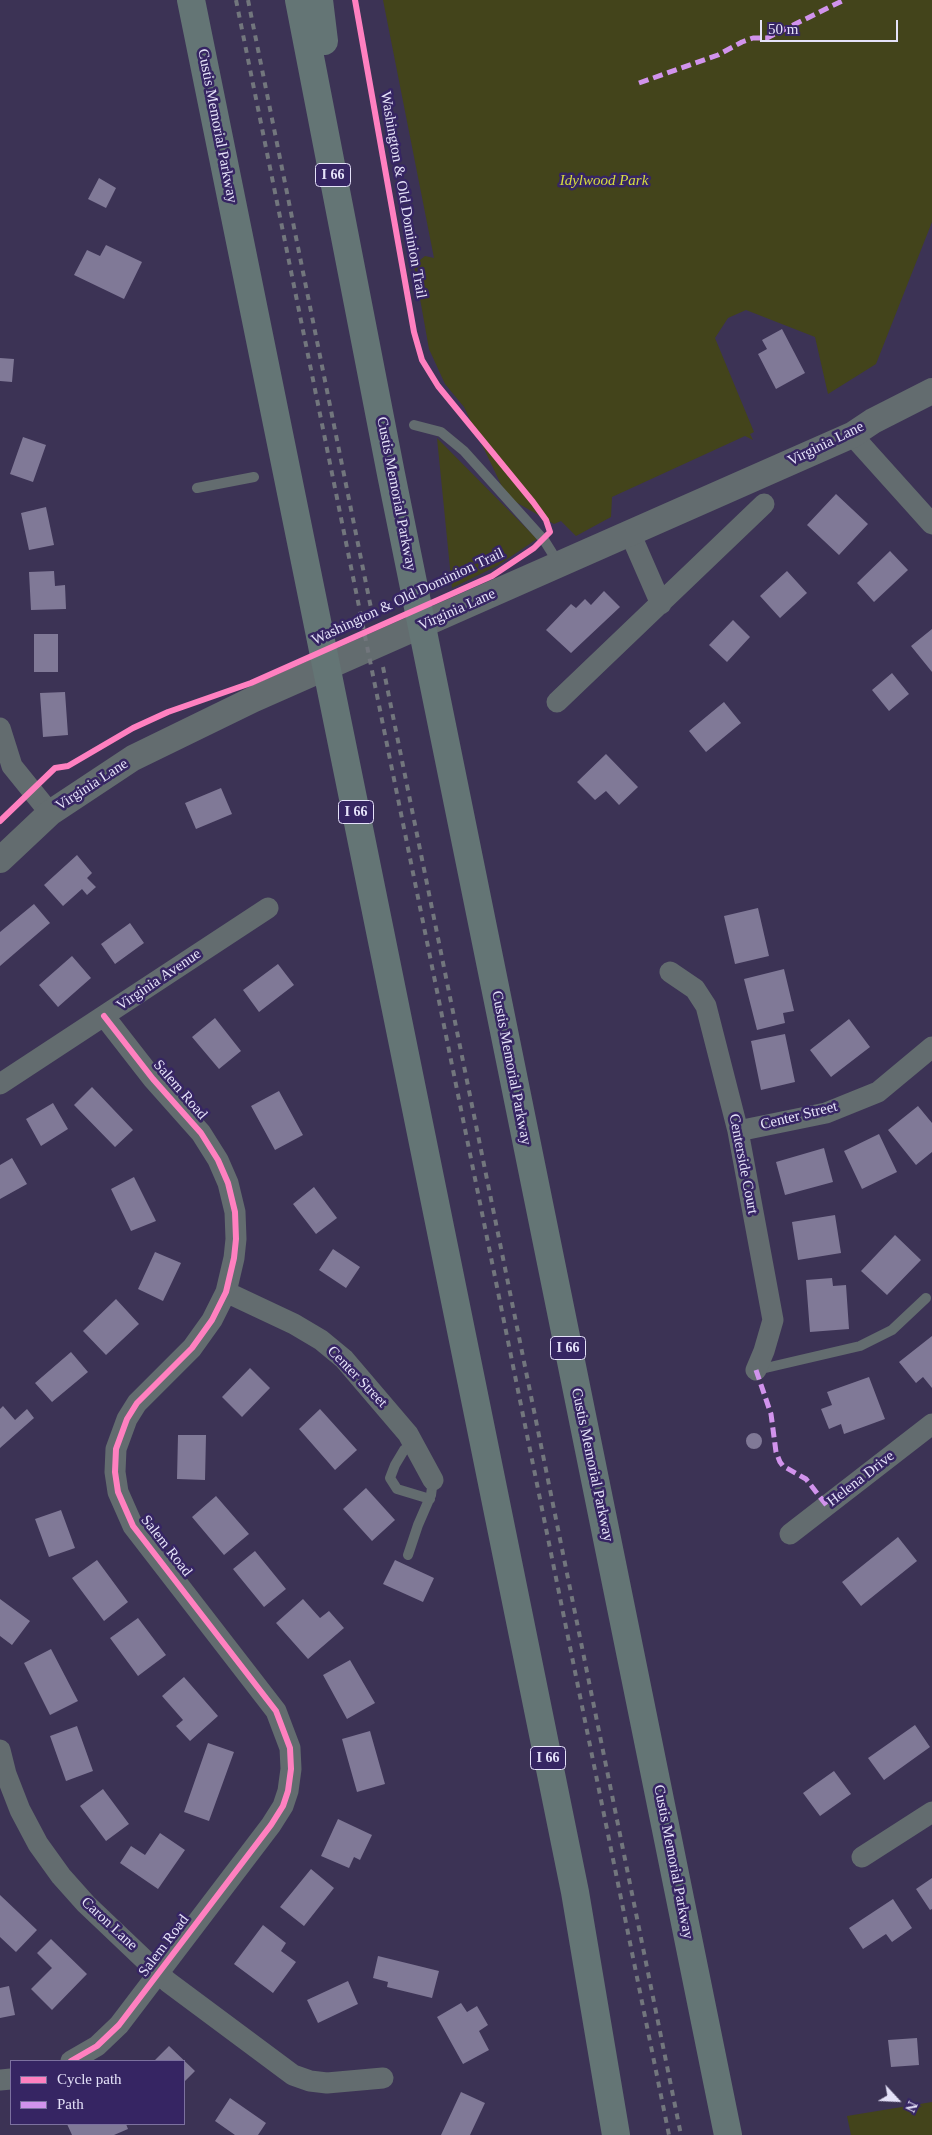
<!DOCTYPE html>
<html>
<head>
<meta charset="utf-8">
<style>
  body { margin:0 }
  #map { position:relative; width:932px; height:2135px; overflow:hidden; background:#3c3355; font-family:"Times New Roman",serif }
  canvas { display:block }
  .legend { position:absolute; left:10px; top:2060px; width:175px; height:65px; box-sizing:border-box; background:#362563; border:1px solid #7c719f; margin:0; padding:6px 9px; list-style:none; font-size:15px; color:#e5e2f9 }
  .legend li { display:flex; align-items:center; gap:10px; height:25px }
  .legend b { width:25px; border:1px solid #7c719f }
  .north { position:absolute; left:872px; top:2075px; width:50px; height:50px; -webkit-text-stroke:4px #362563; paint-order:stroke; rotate:115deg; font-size:14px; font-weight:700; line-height:20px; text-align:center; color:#e5e2f9 }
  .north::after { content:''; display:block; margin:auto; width:18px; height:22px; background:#e5e2f9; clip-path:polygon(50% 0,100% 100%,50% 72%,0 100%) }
  .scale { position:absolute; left:760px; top:20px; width:138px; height:22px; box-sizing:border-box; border:2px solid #e5e2f9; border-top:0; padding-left:6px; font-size:15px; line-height:18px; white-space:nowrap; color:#e5e2f9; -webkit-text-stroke:4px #362563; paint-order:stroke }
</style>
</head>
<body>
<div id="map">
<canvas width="932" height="2135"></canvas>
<ul class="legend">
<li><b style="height:6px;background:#ff80c0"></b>Cycle path</li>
<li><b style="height:6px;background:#d193ec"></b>Path</li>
</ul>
<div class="north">N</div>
<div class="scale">50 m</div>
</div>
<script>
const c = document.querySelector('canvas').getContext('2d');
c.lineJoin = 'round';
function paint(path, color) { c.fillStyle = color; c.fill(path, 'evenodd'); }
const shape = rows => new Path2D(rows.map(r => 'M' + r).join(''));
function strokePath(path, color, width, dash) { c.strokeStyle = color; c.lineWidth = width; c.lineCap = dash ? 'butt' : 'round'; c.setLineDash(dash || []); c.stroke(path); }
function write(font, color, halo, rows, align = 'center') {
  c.font = font + ' "Times New Roman",serif'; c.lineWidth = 5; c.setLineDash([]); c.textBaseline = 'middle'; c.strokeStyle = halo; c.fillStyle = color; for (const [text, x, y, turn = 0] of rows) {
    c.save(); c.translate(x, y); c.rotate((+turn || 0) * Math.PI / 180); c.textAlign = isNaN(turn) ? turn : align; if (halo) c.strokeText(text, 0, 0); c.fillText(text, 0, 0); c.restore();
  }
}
const green = shape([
  [383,0,932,0,932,222,876,364,828,394,815,337,746,310,728,318,715,338,754,432,750,434,753,440,745,436,612,497,611,517,576,536,561,521,554,524,507,497,464,407,445,384,429,349,414,265,425,256,434,258],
  [437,438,537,539,497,566,452,588],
  [932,2102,932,2135,851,2135,847,2116]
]);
const building = shape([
  [99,178,116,188,106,208,88,199],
  [106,245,142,262,124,299,74,275,87,250,100,256],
  [782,329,805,373,776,389,758,354,767,349,762,340],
  [0,358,14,359,12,382,0,381],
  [23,437,46,445,33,482,10,474],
  [836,494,868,524,839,555,807,525],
  [46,507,54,545,29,550,21,513],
  [890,551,908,570,874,602,857,583],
  [54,571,55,586,65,585,66,609,31,610,29,572],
  [787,571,807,593,780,618,760,596],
  [604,591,620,607,571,653,546,630,571,604,576,608,585,599,591,605],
  [733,620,750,637,727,662,709,645],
  [932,629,932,672,911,646],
  [34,634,58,634,58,672,34,672],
  [892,673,909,694,889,711,872,690],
  [65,692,68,735,43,737,40,693],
  [724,702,741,723,706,752,689,731],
  [606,754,638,787,619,805,606,791,595,800,577,782],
  [221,788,232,814,196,829,185,803],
  [77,855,92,873,87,878,96,887,87,895,82,889,63,906,44,885],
  [34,904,50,923,0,966,0,932],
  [758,908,769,956,735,964,724,916],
  [130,923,144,943,115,964,101,944],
  [72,956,91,978,58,1007,39,985],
  [278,964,294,985,259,1012,243,990],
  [784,969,794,1011,783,1013,785,1023,757,1030,744,979],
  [215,1018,241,1051,219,1069,192,1037],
  [849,1019,870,1047,831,1077,810,1050],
  [785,1034,795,1082,761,1090,751,1041],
  [92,1087,133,1130,115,1147,74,1105],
  [279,1091,303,1135,275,1150,251,1106],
  [53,1103,68,1129,41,1146,26,1119],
  [918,1106,932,1123,932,1152,916,1165,888,1130],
  [879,1134,897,1172,862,1189,844,1151],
  [824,1148,833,1182,785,1195,776,1162],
  [12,1158,27,1184,0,1199,0,1165],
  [134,1177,156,1221,131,1231,111,1189],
  [314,1187,337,1218,316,1234,293,1204],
  [835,1215,841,1253,798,1260,792,1222],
  [895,1235,921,1260,887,1295,861,1271],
  [333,1249,360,1267,346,1288,319,1270],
  [155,1252,181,1263,163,1301,138,1289],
  [832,1278,833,1286,846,1285,849,1329,810,1332,806,1280],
  [116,1299,139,1324,106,1355,83,1331],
  [932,1336,932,1388,923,1377,916,1383,899,1362],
  [71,1352,88,1372,52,1402,35,1383],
  [250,1368,270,1388,242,1417,222,1397],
  [869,1377,885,1419,844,1434,841,1424,829,1429,821,1409,832,1405,827,1392],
  [3,1406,15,1420,27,1409,34,1418,0,1448,0,1409],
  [320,1409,357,1450,335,1470,299,1429],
  '746 1441a8 8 0 1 1 16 0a8 8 0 1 1-16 0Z',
  [178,1435,206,1435,205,1480,177,1479],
  [366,1488,395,1520,372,1541,343,1509],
  [216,1496,249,1534,224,1555,192,1517],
  [61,1510,75,1548,49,1557,35,1519],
  [898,1537,917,1561,861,1606,842,1582],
  [255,1551,286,1589,264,1607,233,1569],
  [97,1560,128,1602,104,1621,72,1578],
  [395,1560,434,1578,423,1602,383,1584],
  [0,1599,30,1621,12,1645,0,1636],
  [303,1599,320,1618,329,1611,344,1628,308,1659,276,1623],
  [138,1618,166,1655,138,1676,110,1638],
  [51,1649,78,1701,50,1715,24,1663],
  [350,1660,375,1703,347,1719,323,1675],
  [184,1677,218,1716,190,1741,176,1726,183,1720,162,1696],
  [915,1725,930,1747,884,1780,868,1758],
  [77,1726,93,1771,66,1781,50,1736],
  [370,1731,385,1784,357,1792,342,1739],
  [208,1743,234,1752,209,1821,184,1812],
  [834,1771,851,1794,820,1816,803,1793],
  [103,1789,129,1824,106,1841,80,1806],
  [338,1819,372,1835,360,1860,354,1857,349,1868,321,1856],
  [160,1833,185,1850,158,1889,120,1863,131,1846,145,1855],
  [311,1869,334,1888,304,1926,280,1907],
  [932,1878,932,1909,930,1910,916,1889],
  [0,1895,37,1930,16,1952,0,1937],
  [893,1899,912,1928,892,1942,886,1934,863,1949,849,1928],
  [263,1925,286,1943,281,1951,296,1962,273,1993,234,1964],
  [51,1939,87,1974,52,2010,31,1989,52,1968,37,1953],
  [378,1956,439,1971,432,1998,387,1987,388,1982,373,1978],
  [348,1981,358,2004,318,2023,307,2000],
  [9,1986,15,2015,0,2018,0,1988],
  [461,2003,467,2012,477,2006,488,2025,479,2031,489,2050,463,2064,437,2017],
  [917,2038,919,2065,891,2067,888,2040],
  [169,2046,195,2071,184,2082,184,2061,154,2061],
  [461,2092,485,2103,470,2135,441,2135],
  [230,2098,266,2123,258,2135,235,2135,215,2121],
  [67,2124,126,2124,128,2129,114,2135,72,2135]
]);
const service = shape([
  [414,425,441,432,464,451,544,540,559,564],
  [197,488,254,477],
  [757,1370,860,1346,892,1330,926,1298],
  [413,1444,404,1450,395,1465,390,1478,397,1489,430,1499],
  [408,1555,418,1525,431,1495,433,1480]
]);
const minor = shape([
  [852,435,932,524],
  [630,533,661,604],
  [557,702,764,504],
  [0,728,12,766,50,813],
  [670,972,695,989,706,1006,738,1131,773,1320,764,1351,756,1370],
  [0,1084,268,908],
  [738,1131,826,1113,878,1092,932,1047],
  [226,1292,294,1324,321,1340,344,1359,408,1434,433,1480],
  [790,1534,932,1424],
  [0,1750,6,1774,20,1810,38,1844,61,1876,86,1904,168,1982,293,2075,310,2081,327,2083,383,2078],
  [862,1857,932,1812],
  [71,2061,97,2046,119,2025,271,1825,283,1806,288,1791,291,1769,290,1748,276,1711,133,1526,118,1492,115,1472,116,1449,127,1419,137,1403,192,1348,212,1320,226,1292,234,1258,236,1239,235,1212,228,1183,218,1160,201,1133,153,1079,104,1016],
  [0,2080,11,2079]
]);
const tertiary = shape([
  [0,860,50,813,133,758,254,699,852,435,873,421,932,391]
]);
const motorway = shape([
  [191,0,575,1892,616,2135],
  [299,0,391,474,728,2135],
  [319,0,324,41]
]);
const rail = shape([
  [236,0,669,2135],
  [248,0,374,623],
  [383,667,681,2135]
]);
const quiet = shape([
  [639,83,718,55,742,42,753,38,767,38,844,0],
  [756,1370,771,1414,776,1452,780,1462,783,1466,806,1479,827,1506]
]);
const cycleway = shape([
  [0,821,55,768,68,766,133,728,168,712,251,683,492,576,534,548,550,532,546,520,533,502,438,386,422,360,414,332,355,0],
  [71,2061,97,2046,119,2025,271,1825,283,1806,288,1791,291,1769,290,1748,276,1711,133,1526,118,1492,115,1472,116,1449,127,1419,137,1403,192,1348,212,1320,226,1292,234,1258,236,1239,235,1212,228,1183,218,1160,201,1133,153,1079,104,1016]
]);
const shields = [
  [333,175,35],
  [356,812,35],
  [568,1348,35],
  [548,1758,35]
];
const shieldNames = [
  ["I 66",333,175],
  ["I 66",356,812],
  ["I 66",568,1348],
  ["I 66",548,1758]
];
const streetNames = [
  ["Custis Memorial Parkway",217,126,79],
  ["Washington & Old Dominion Trail",403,195,80],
  ["Virginia Lane",826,444,-26],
  ["Custis Memorial Parkway",396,494,79],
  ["Washington & Old Dominion Trail",408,597,-25],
  ["Virginia Lane",457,610,-24],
  ["Virginia Lane",92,785,-33],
  ["Virginia Avenue",159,980,-34],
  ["Custis Memorial Parkway",511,1068,79],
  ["Salem Road",180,1090,49],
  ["Center Street",799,1116,-14],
  ["Centerside Court",743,1164,79],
  ["Center Street",357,1377,46],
  ["Custis Memorial Parkway",592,1465,78],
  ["Helena Drive",861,1479,-38],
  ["Salem Road",166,1546,52],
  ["Custis Memorial Parkway",673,1862,79],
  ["Caron Lane",109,1924,43],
  ["Salem Road",164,1946,-53]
];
const parkNames = [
  ["Idylwood Park",604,181]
];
paint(green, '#43441b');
paint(building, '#807997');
strokePath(service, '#636c6f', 10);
strokePath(minor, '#636c6f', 21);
strokePath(tertiary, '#636c6f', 26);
strokePath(motorway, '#647575', 28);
strokePath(rail, '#72767d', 4, [6, 6]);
strokePath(quiet, '#d193ec', 5, [10, 5]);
strokePath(cycleway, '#ff80c0', 6);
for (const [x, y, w] of shields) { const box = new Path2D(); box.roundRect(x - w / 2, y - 11.5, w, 23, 4); c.fillStyle = '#362563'; c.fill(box); strokePath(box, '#e5e2f9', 1); }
write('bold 14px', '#e5e2f9', null, shieldNames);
write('15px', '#e5e2f9', '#362563', streetNames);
write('italic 15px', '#d7de3f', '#362563', parkNames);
</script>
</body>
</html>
